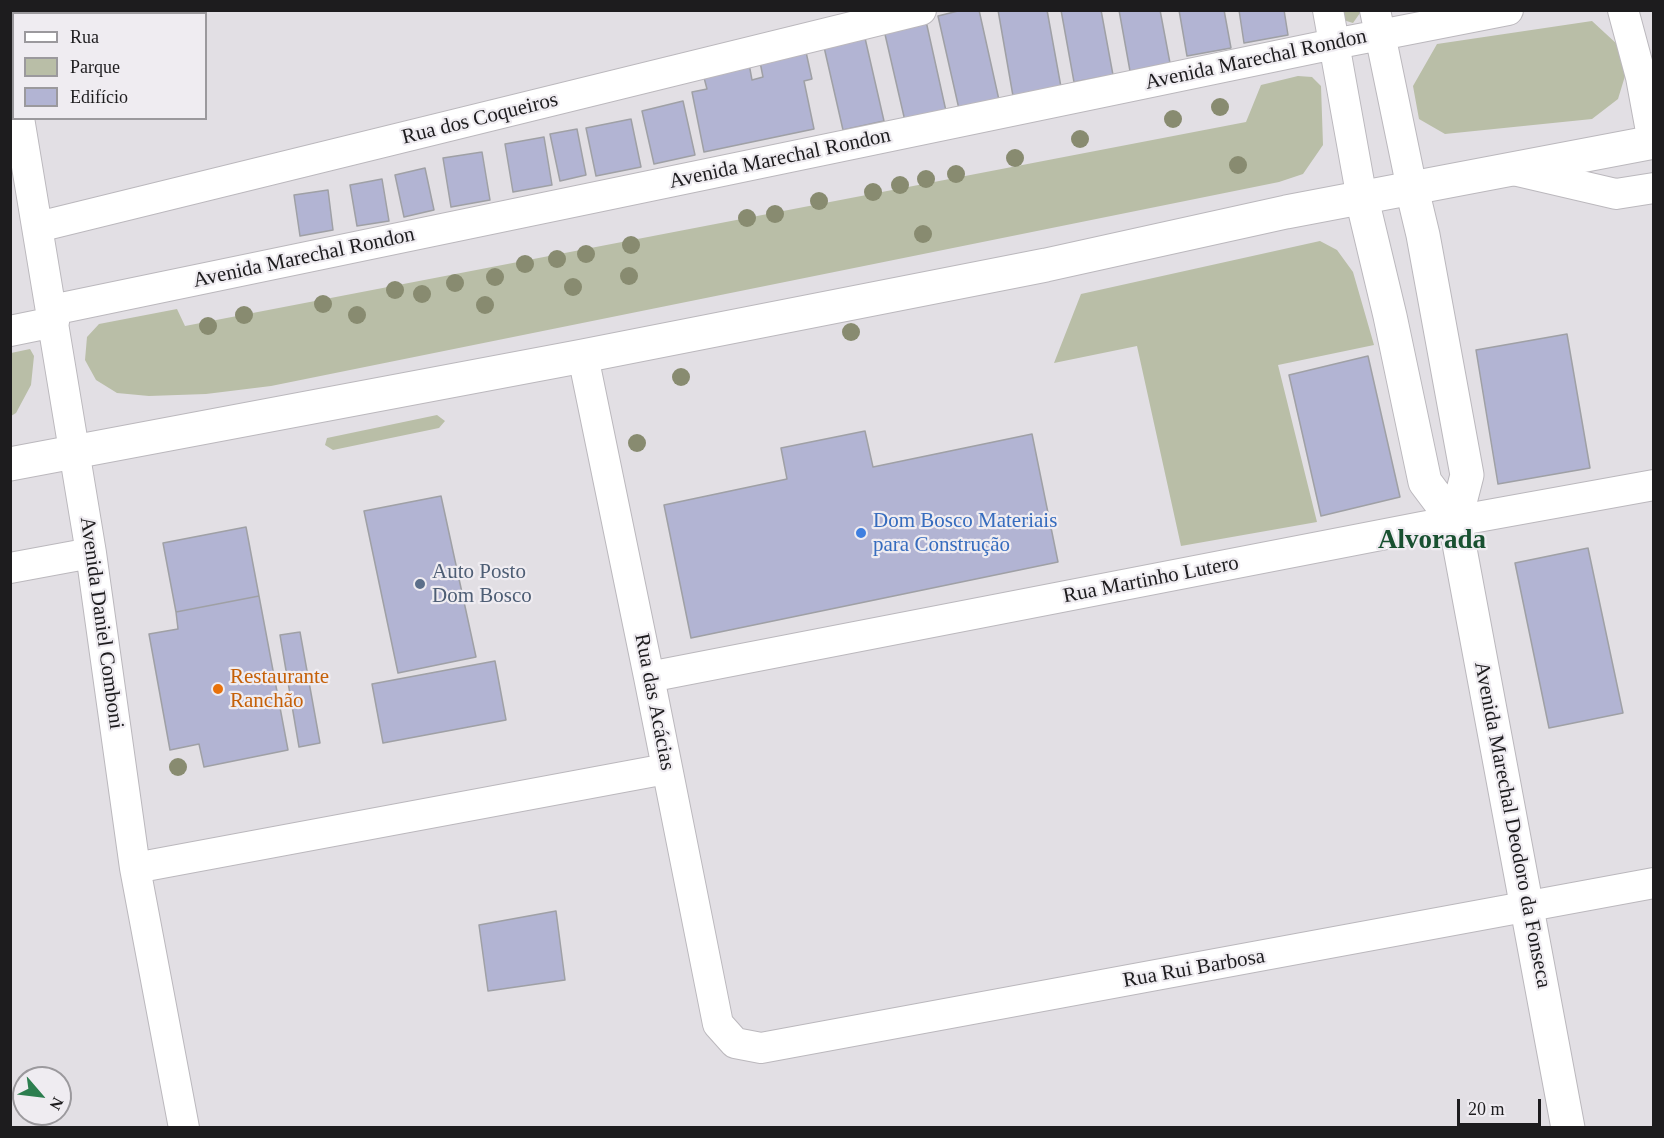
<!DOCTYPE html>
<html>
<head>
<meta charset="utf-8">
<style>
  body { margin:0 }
  #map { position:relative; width:1664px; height:1138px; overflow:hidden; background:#e2dfe4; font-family:Georgia,serif }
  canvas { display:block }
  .frame { position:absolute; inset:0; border:12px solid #1d1c1e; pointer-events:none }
  .legend { position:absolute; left:12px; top:12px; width:195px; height:108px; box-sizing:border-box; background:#efecf1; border:2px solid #9b999d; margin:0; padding:8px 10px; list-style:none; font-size:18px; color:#1d1c1e }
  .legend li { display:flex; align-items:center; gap:12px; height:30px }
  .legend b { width:30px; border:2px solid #9b999d }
  .north { position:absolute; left:12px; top:1066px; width:60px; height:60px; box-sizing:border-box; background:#efecf1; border:2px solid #9b999d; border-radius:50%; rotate:118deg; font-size:16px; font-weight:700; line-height:24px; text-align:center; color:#1d1c1e }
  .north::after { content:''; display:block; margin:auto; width:21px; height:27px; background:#2c7e4f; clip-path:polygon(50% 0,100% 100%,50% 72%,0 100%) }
  .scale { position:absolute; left:1457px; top:1099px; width:84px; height:27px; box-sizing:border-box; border:3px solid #1d1c1e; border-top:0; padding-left:8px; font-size:18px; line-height:21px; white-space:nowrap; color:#1d1c1e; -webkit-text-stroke:4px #efecf1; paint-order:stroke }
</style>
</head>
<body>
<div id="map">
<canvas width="1664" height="1138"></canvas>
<div class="frame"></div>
<ul class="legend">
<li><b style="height:8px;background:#fff"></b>Rua</li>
<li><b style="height:16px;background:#b9bea7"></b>Parque</li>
<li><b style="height:16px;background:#b2b4d3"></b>Edifício</li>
</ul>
<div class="north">N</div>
<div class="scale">20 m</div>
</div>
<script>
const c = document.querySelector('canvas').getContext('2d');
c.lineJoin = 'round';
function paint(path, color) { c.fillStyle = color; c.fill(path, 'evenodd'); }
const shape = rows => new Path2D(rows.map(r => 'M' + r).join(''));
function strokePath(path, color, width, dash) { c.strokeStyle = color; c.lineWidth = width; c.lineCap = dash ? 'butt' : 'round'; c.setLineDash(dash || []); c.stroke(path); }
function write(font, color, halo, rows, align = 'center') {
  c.font = font + ' Georgia,serif'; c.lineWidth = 4.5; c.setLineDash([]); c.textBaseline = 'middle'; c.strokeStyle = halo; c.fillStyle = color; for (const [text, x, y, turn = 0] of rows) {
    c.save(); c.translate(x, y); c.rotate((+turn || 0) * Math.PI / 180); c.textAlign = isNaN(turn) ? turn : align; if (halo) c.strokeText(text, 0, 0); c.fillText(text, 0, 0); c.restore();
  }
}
const green = shape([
  [1338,11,1360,11,1360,13,1353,23,1340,19],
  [1592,21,1618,45,1625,76,1618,99,1592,119,1445,134,1419,119,1413,86,1437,44],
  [1298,76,1312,77,1321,86,1323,145,1303,174,1279,182,271,386,206,394,149,396,117,393,96,380,85,360,87,337,99,324,177,309,185,326,1246,122,1261,85],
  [1320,241,1337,250,1353,272,1374,345,1278,365,1317,522,1181,546,1137,346,1054,363,1081,294],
  [30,349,34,356,31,385,16,413,11,416,11,353],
  [437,415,445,421,439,428,333,450,325,445,327,438]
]);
const building = shape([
  [962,10,979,10,999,100,959,109,938,16,962,10],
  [998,10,1047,10,1061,87,1013,96,998,10],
  [1061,10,1101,10,1113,75,1074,82,1061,10],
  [1119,10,1160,10,1170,63,1130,71,1119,10],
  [1179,10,1224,10,1231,48,1187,56,1179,10],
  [1239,10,1284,10,1288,35,1244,43,1239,10],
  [926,21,946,111,905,121,884,30,926,21],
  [865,38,884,121,843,130,824,47,865,38],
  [806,52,812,79,804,81,814,129,704,152,692,92,707,89,703,74,749,64,752,80,763,77,760,62,806,52],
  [683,101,695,155,654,164,642,111,683,101],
  [631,119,641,167,596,176,586,128,631,119],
  [577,129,586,175,560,181,550,134,577,129],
  [544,137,552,185,513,192,505,144,544,137],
  [482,152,490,200,451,207,443,158,482,152],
  [425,168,434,210,404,217,395,175,425,168],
  [382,179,389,221,357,226,350,185,382,179],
  [328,190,333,230,300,236,294,195,328,190],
  [1567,334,1590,468,1498,484,1476,350,1567,334],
  [1368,356,1400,497,1321,516,1289,375,1368,356],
  [865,431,873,467,1032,434,1058,562,691,638,664,505,787,479,781,448,865,431],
  [441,496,476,657,398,673,364,511,441,496],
  [246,527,259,596,176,612,163,543,246,527],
  [1588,548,1623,713,1549,728,1515,563,1588,548],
  [259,596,288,750,204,767,199,744,170,750,149,634,178,629,176,612,259,596],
  [300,632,320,743,299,747,280,635,300,632],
  [495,661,506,720,383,743,372,684,495,661],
  [556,911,565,980,488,991,479,925,556,911]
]);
const minor = shape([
  [1328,10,1362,199],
  [1375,10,1412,189],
  [1623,10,1641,77,1653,142],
  [10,69,14,86],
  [19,118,91,553,135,868,184,1128],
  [1513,170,1616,194,1654,188],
  [38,227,921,10],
  [52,310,1334,44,1508,10],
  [10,331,54,322],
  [583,356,649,677,718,1024,735,1043,761,1048,1654,883],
  [10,568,91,553],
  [649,677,1422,527,1654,485],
  [135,868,666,769]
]);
const major = shape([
  [1412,189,1423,235,1467,475,1455,522,1568,1128],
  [1362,199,1390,316,1425,482,1455,522]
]);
const highway = shape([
  [10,464,583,356,1046,265,1286,212,1654,142]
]);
const trees = [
  [1220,107],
  [1173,119],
  [1080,139],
  [1015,158],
  [1238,165],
  [956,174],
  [926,179],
  [900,185],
  [873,192],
  [819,201],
  [775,214],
  [747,218],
  [923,234],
  [631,245],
  [586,254],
  [557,259],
  [525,264],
  [629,276],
  [495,277],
  [455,283],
  [573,287],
  [395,290],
  [422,294],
  [323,304],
  [485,305],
  [244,315],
  [357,315],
  [208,326],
  [851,332],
  [681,377],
  [637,443],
  [178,767]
];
const markers = [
  [861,533,6,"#3f7fe0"],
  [420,584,6,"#5c6f8a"],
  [218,689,6,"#e8710a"]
];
const streetNames = [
  ["Avenida Marechal Rondon",1256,60,-12],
  ["Rua dos Coqueiros",480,119,-14],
  ["Avenida Marechal Rondon",780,159,-12],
  ["Avenida Marechal Rondon",304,258,-12],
  ["Rua Martinho Lutero",1151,580,-11],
  ["Avenida Daniel Comboni",101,623,82],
  ["Rua das Acácias",654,702,79],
  ["Avenida Marechal Deodoro da Fonseca",1512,825,79],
  ["Rua Rui Barbosa",1194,969,-10]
];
const shopNames = [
  ["Dom Bosco Materiais",873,521],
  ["para Construção",873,545]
];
const serviceNames = [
  ["Auto Posto",432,572],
  ["Dom Bosco",432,596]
];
const foodNames = [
  ["Restaurante",230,677],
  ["Ranchão",230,701]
];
const districtNames = [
  ["Alvorada",1432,541]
];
paint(green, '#b9bea7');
paint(building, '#b2b4d3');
strokePath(building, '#9fa0a5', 1.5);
strokePath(minor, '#bbb8bd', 32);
strokePath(major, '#bbb8bd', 35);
strokePath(highway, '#bbb8bd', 35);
strokePath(minor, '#fff', 30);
strokePath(major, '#fff', 33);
strokePath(highway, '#fff', 33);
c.fillStyle = '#888b70';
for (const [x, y] of trees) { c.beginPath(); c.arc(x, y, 9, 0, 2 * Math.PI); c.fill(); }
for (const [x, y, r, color] of markers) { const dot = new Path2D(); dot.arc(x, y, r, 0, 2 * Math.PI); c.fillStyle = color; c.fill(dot); strokePath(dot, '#efecf1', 2); }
write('21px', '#1d1c1e', '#efecf1', streetNames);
write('21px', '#366cbe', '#efecf1', shopNames, 'left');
write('21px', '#4e5e75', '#efecf1', serviceNames, 'left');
write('21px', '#c56008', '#efecf1', foodNames, 'left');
write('bold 27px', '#195131', '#efecf1', districtNames);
</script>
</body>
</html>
